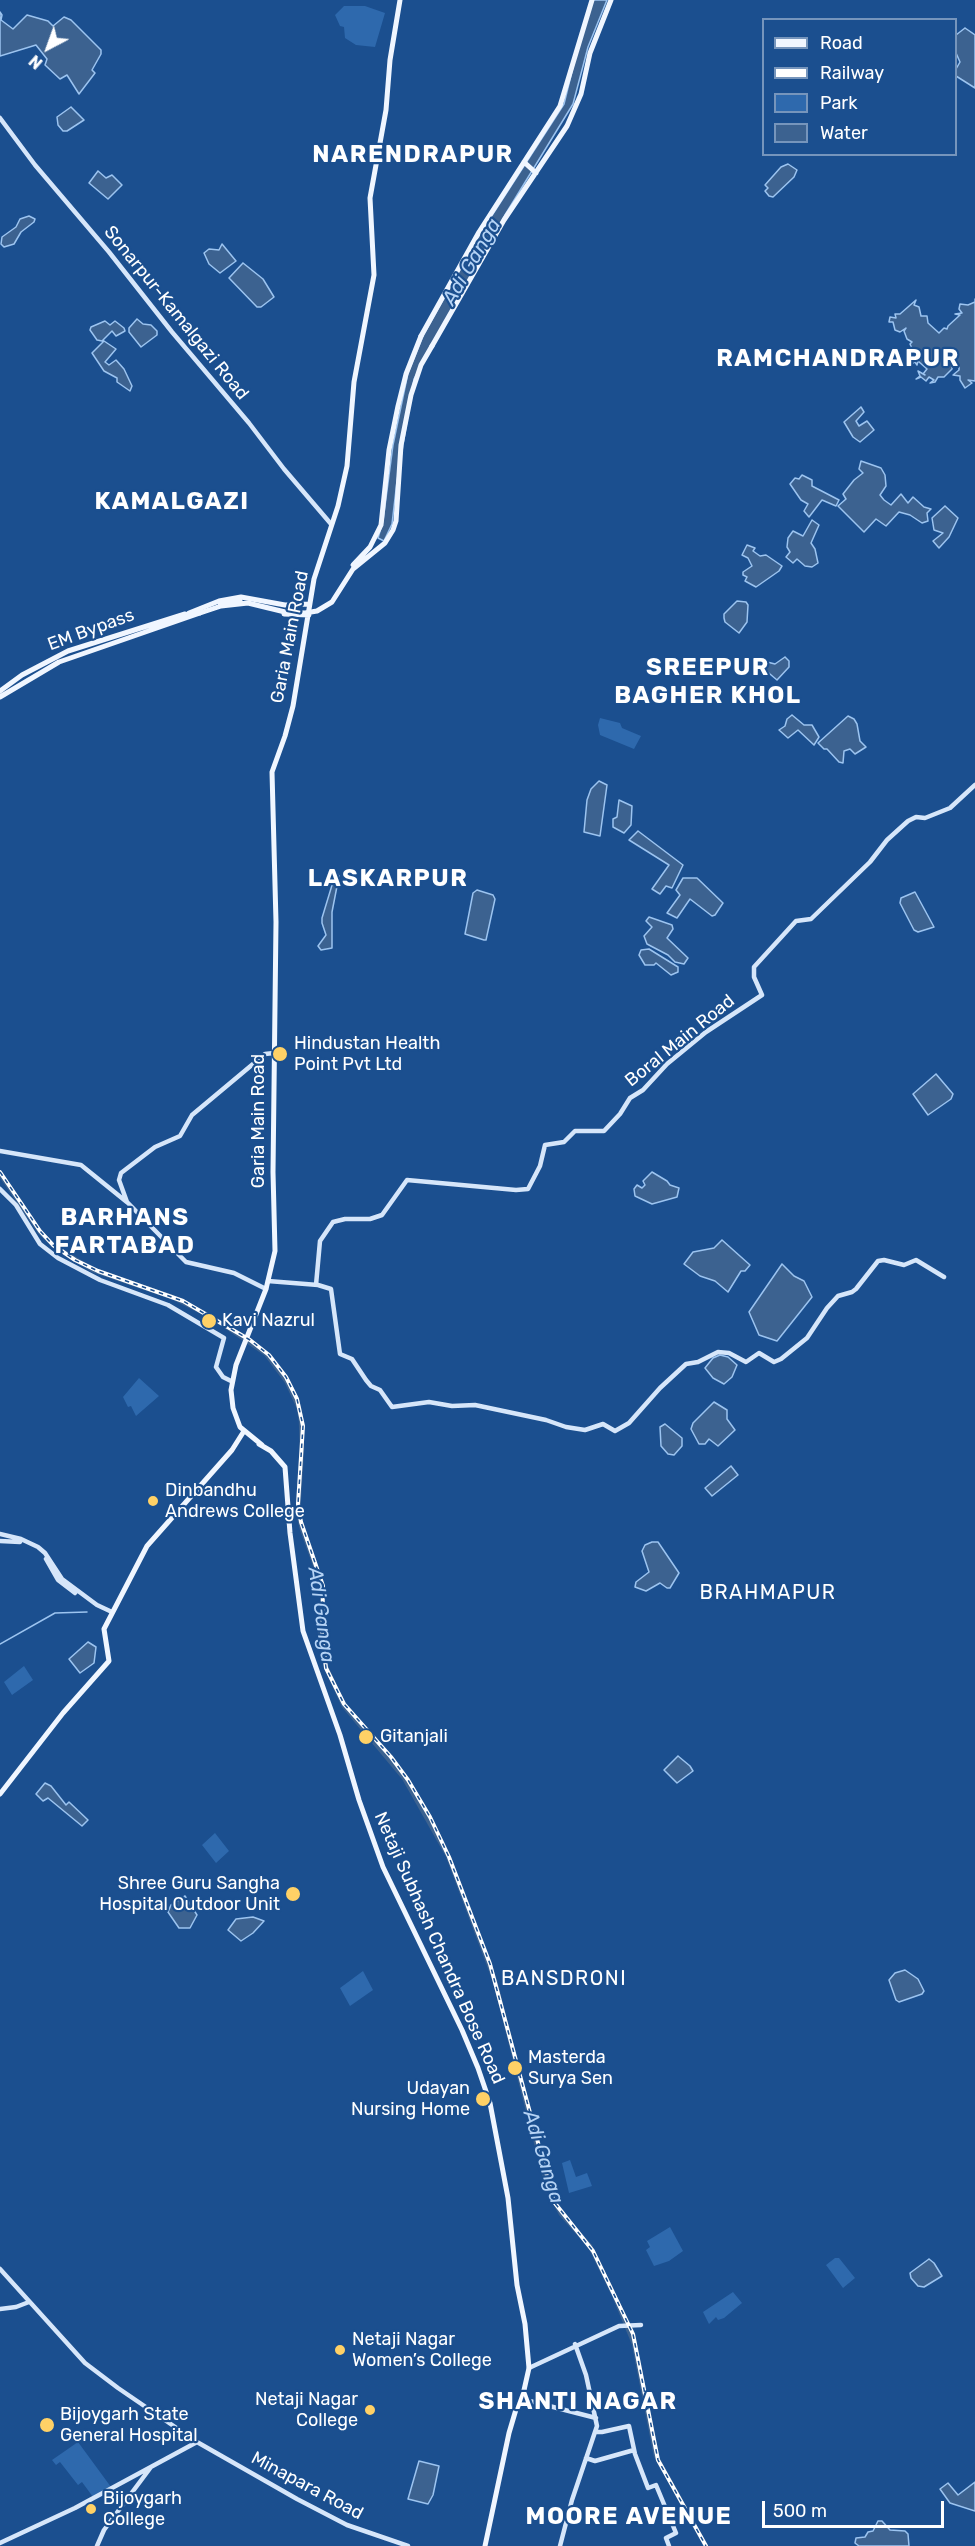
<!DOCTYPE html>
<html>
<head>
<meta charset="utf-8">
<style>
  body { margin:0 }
  #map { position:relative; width:975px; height:2546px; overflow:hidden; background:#1b4f8f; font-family:Rubik,sans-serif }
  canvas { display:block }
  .legend { position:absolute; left:762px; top:18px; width:195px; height:138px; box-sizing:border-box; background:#1b4f8f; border:2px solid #7695bc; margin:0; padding:8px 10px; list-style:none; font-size:18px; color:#fff }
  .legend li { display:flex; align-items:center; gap:12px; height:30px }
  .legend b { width:30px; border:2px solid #7695bc }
  .north { position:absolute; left:18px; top:18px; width:60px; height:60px; -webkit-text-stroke:4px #1b4f8f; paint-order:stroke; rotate:221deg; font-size:16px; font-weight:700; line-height:24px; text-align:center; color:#fff }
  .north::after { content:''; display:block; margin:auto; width:21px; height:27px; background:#fff; clip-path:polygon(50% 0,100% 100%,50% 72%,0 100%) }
  .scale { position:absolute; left:762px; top:2501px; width:182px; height:27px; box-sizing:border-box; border:3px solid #fff; border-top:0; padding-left:8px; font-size:18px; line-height:21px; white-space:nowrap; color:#fff; -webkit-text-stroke:4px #1b4f8f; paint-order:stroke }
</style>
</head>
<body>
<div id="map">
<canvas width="975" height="2546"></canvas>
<ul class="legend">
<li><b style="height:8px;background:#f0f6ff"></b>Road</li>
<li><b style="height:8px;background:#fff"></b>Railway</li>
<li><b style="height:16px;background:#2e69ad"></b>Park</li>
<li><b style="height:16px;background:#3c6290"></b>Water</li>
</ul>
<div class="north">N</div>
<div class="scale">500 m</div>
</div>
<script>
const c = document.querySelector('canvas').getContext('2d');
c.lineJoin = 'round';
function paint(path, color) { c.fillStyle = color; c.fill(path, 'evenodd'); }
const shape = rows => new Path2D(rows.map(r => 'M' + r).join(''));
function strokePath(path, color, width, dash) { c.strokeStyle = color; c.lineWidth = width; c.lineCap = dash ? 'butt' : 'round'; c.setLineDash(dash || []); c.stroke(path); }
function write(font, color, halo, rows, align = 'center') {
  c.font = font + ' Rubik,sans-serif'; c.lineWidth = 4.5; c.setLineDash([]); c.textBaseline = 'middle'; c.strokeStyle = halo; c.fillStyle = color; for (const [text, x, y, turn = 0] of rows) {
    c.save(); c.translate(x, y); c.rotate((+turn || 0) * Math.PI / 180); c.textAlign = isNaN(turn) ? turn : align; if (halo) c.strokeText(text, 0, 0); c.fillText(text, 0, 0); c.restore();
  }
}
const green = shape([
  [344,6,365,6,385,13,375,47,356,45,345,38,344,27,340,26,335,15],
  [600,718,620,723,622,728,641,736,634,749,600,735,598,725],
  [139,1378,159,1396,136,1416,131,1406,128,1407,123,1397],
  [24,1666,33,1680,12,1695,4,1682],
  [215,1833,229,1851,216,1863,202,1845],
  [363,1971,373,1990,350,2006,340,1988],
  [570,2160,576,2177,587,2173,592,2186,569,2193,562,2163],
  [670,2227,683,2251,669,2261,654,2266,646,2250,650,2247,647,2241],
  [835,2258,839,2258,855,2278,843,2288,826,2265],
  [733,2292,742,2303,724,2318,718,2320,716,2317,709,2324,703,2312],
  [78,2442,111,2487,93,2497,82,2482,78,2485,60,2462,56,2465,52,2460]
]);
const water = shape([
  [593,0,607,0,588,47,573,104,505,215,414,379,397,481,392,524,384,541,378,538,383,521,393,445,408,373,423,336,478,237,564,104,577,51,593,0],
  [0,12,2,15,1,20,13,29,27,15,48,21,53,26,64,17,71,20,101,50,101,54,92,70,95,73,79,94,67,75,60,79,45,65,47,59,36,45,0,56,0,12],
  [965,28,975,35,975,88,956,76,956,69,960,62,956,53,956,35,965,28],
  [71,107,84,120,67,131,63,131,58,125,57,117,71,107],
  [788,164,797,170,794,177,773,197,769,196,765,191,768,188,765,185,781,167,788,164],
  [98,171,106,178,112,175,122,185,108,199,89,183,98,171],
  [29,216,35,219,34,222,21,232,14,244,4,247,1,244,2,237,16,227,20,219,29,216],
  [222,244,236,261,220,273,209,264,204,253,209,249,219,250,222,244],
  [243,263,263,279,274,297,261,307,257,307,229,278,243,263],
  [975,299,975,381,968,380,972,383,965,388,960,380,960,376,953,375,959,370,959,367,949,358,946,359,952,363,952,369,944,377,938,377,935,382,930,383,934,380,929,377,926,381,921,377,916,379,920,376,918,371,925,375,923,374,927,369,918,361,917,365,915,362,912,364,908,363,917,359,910,344,912,342,907,339,904,331,906,328,900,332,895,330,893,322,889,322,890,317,896,318,895,314,900,314,916,300,914,305,919,307,921,316,927,316,928,323,939,333,944,328,947,329,948,326,960,315,955,314,962,313,959,309,960,304,968,305,975,302,975,299],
  [137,319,143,324,151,325,157,331,157,335,141,347,129,332,129,328,137,319],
  [105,321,110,325,115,321,124,328,125,331,116,336,112,331,102,341,97,340,90,330,91,327,105,321],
  [104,341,116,349,105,362,109,365,116,360,124,369,132,386,130,391,117,382,117,378,104,371,92,353,104,341],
  [861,407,864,412,856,421,859,426,867,421,874,430,860,442,853,437,844,422,861,407],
  [861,461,881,468,885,475,886,486,880,495,884,500,891,505,901,494,908,503,913,497,924,507,931,509,927,513,928,521,922,523,910,515,899,512,886,526,876,519,864,532,838,506,846,499,843,494,854,480,863,473,859,469,861,461],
  [802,475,812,480,812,486,839,500,836,506,822,500,809,517,804,511,808,504,801,500,790,484,795,478,799,479,802,475],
  [945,506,958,518,949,537,939,548,933,541,943,533,934,530,932,518,945,506],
  [812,520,819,525,811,543,815,549,818,563,812,567,805,566,797,559,793,563,786,557,790,552,787,547,788,538,793,531,803,536,812,520],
  [747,545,755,548,753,551,760,556,766,555,782,566,779,571,756,587,745,581,747,577,743,575,743,572,752,566,748,558,742,555,747,545],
  [737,601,746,602,748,605,747,622,739,633,725,622,724,618,724,614,737,601],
  [785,657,789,661,789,667,777,680,757,663,763,661,775,664,785,657],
  [792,715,804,725,812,725,819,737,814,745,798,730,788,738,779,730,785,726,787,719,792,715],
  [848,716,854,719,857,724,860,741,866,747,855,754,850,749,844,751,843,763,839,762,827,749,824,749,818,743,848,716],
  [599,781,607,785,600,836,584,832,587,800,591,789,599,781],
  [619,800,632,806,631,825,624,833,613,827,613,819,617,817,619,800],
  [638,831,683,865,672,888,666,886,660,894,652,889,669,865,629,840,638,831],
  [336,872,339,876,332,912,332,948,321,950,318,946,326,935,322,923,322,918,336,872],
  [683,878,697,878,723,903,715,915,712,916,690,899,677,918,667,913,680,895,676,890,683,878],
  [477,890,493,895,495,899,486,940,484,940,465,934,473,893,477,890],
  [915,892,934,927,918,932,914,930,900,903,901,898,915,892],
  [649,917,672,925,673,929,667,938,688,958,684,964,675,962,668,955,647,944,644,936,652,927,646,921,649,917],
  [649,949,678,967,678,972,671,975,656,963,654,965,645,965,639,955,641,950,649,949],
  [936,1074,953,1094,951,1099,928,1115,913,1094,936,1074],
  [652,1172,667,1181,670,1185,679,1188,677,1197,652,1204,635,1196,634,1189,637,1185,642,1188,645,1185,643,1181,652,1172],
  [722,1240,750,1265,745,1271,741,1271,728,1292,715,1281,700,1276,684,1264,693,1252,714,1248,722,1240],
  [782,1264,794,1276,804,1281,812,1297,777,1341,759,1335,749,1312,782,1264],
  [720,1355,728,1357,737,1365,732,1377,724,1384,713,1378,705,1368,713,1358,720,1355],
  [714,1402,727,1410,727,1419,735,1430,718,1446,709,1439,705,1444,699,1444,691,1429,693,1423,714,1402],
  [665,1424,682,1438,682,1446,674,1455,668,1454,661,1446,660,1427,665,1424],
  [731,1466,738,1475,712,1496,705,1488,731,1466],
  [652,1542,658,1542,679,1573,670,1588,667,1588,660,1583,646,1591,635,1587,636,1582,649,1572,642,1551,645,1545,652,1542],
  [88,1642,96,1647,94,1663,80,1673,69,1659,88,1642],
  [678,1756,690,1766,693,1771,677,1783,664,1770,678,1756],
  [45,1783,51,1786,66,1805,69,1802,88,1820,82,1826,48,1798,43,1801,36,1794,45,1783],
  [185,1896,197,1915,190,1928,179,1928,168,1912,171,1905,185,1896],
  [253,1917,264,1921,253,1933,241,1941,228,1930,236,1919,253,1917],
  [905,1970,918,1979,924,1991,922,1994,899,2002,896,2000,889,1980,895,1973,905,1970],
  [929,2259,934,2263,942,2276,924,2287,918,2286,911,2278,910,2273,929,2259],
  [419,2461,439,2466,433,2495,428,2504,408,2499,419,2461],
  [975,2482,975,2511,950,2503,940,2489,948,2483,958,2495,975,2482],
  [878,2521,882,2521,890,2530,905,2531,908,2534,909,2546,859,2546,855,2543,856,2538,865,2537,868,2532,873,2531,878,2521]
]);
const stream = shape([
  [0,1644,55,1613,87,1612]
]);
const river = shape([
  [0,1174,40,1232,54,1246,93,1270,172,1297,212,1317,266,1354,287,1382,299,1408,301,1421,302,1449,298,1512,302,1529,320,1579,323,1598,320,1633,326,1667,344,1706,404,1778,448,1856,495,1981,548,2189,561,2214,590,2246,612,2291],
  [614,2295,634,2344,656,2456,706,2546]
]);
const secondary = shape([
  [0,118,35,165,109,252,172,332,249,423,284,469,331,524],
  [0,1151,81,1165,128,1203,186,1262,234,1273,266,1289],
  [0,1189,16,1205,40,1244,58,1258,100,1280,168,1305,224,1338,216,1367,223,1377,231,1381],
  [127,1202,119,1180,121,1173,155,1147,180,1136,192,1115,265,1054,274,1053],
  [268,1281,318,1285,331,1289,340,1354,352,1359,366,1380,371,1386,380,1390,392,1407,429,1402,452,1406,475,1405,546,1420,566,1427,585,1430,603,1424,615,1431,629,1423,660,1388,686,1364,698,1362,718,1352,729,1353,746,1362,759,1353,774,1362,781,1359,807,1338,827,1308,838,1296,852,1292,856,1289,878,1261,884,1260,904,1265,916,1260,944,1277],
  [316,1285,320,1241,333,1222,345,1219,370,1219,382,1215,407,1180,516,1190,528,1189,540,1166,545,1145,564,1142,575,1131,604,1131,620,1114,630,1098,643,1090,667,1064,706,1032,762,995,754,977,754,967,796,921,811,919,870,862,887,840,908,821,916,817,925,818,950,808,975,785],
  [0,1534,21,1539,38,1547,45,1553,62,1579,97,1605,112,1612],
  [0,1541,20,1542],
  [46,1559,58,1580,75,1593],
  [0,2269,85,2363,118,2388,197,2442,297,2499,347,2525,408,2546],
  [0,2309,16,2307,29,2302],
  [529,2368,619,2326,641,2325],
  [522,2399,596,2418],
  [596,2432,602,2432,629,2426,635,2454,648,2488,656,2485,676,2533,666,2538,669,2546],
  [586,2458,595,2461,634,2450],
  [0,2543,75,2508,197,2442],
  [97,2546,104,2530,151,2467],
  [560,2546,572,2500,597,2426,586,2375,575,2344]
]);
const primary = shape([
  [524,162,536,173],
  [421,336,479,232,560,106,592,0],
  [432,346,504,220,567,126,581,94,590,53,611,0],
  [189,613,219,601,241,597,285,605,310,604],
  [284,614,309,615],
  [0,691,22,675,68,651,185,614],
  [0,697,59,662,200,613],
  [259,1444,271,1451,285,1467,290,1533,303,1631,340,1735,359,1800,383,1867,462,2030,478,2068,490,2103,508,2198,517,2285,525,2324,529,2368,522,2399,517,2406,509,2433,485,2546],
  [262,1445,240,1427,233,1408,231,1390,236,1365,266,1289,275,1251,273,1172,276,922,272,772,285,736,293,706,314,579,338,506,347,466,354,382,374,275,370,198,386,110,390,60,400,0],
  [0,1794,63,1713,109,1661,104,1629,147,1546,232,1450,244,1431]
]);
const rail = shape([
  [0,1172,40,1231,53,1245,75,1260,98,1271,183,1301,250,1340,269,1355,286,1377,297,1399,303,1426,298,1504,301,1522,323,1586,322,1635,326,1668,344,1704,391,1757,408,1780,430,1817,449,1857,490,1964,554,2202,593,2251,633,2334,658,2460,706,2546]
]);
const primaryBridge = shape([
  [353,565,370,547,381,525,389,450,398,406,406,374,421,336],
  [220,603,240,600],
  [200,613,221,606,248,603,285,612,305,613,317,611,332,602,353,569,385,543,393,530,396,521,401,445,411,395,421,365,432,346]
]);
const markers = [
  [280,1054,8,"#ffd166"],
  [209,1321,8,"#ffd166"],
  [153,1501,6,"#ffd166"],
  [366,1737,8,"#ffd166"],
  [293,1894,8,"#ffd166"],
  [515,2068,8,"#ffd166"],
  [483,2099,8,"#ffd166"],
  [340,2350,6,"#ffd166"],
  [370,2410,6,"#ffd166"],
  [47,2425,8,"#ffd166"],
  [91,2509,6,"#ffd166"]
];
const streetNames = [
  ["Sonarpur-Kamalgazi Road",176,313,51],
  ["EM Bypass",91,630,-20],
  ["Garia Main Road",290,637,-79],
  ["Boral Main Road",680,1041,-39],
  ["Garia Main Road",259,1121,-90],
  ["Netaji Subhash Chandra Bose Road",439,1948,66],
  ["Minapara Road",307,2486,28]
];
const poiNames = [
  ["Hindustan Health",294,1044],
  ["Point Pvt Ltd",294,1065],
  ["Kavi Nazrul",222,1321],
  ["Dinbandhu",165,1491],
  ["Andrews College",165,1512],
  ["Gitanjali",380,1737],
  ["Shree Guru Sangha",280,1884,"right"],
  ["Hospital Outdoor Unit",280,1905,"right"],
  ["Masterda",528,2058],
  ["Surya Sen",528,2079],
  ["Udayan",470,2089,"right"],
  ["Nursing Home",470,2110,"right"],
  ["Netaji Nagar",352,2340],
  ["Women’s College",352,2361],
  ["Netaji Nagar",358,2400,"right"],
  ["College",358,2421,"right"],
  ["Bijoygarh State",60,2415],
  ["General Hospital",60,2436],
  ["Bijoygarh",103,2499],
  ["College",103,2520]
];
const waterNames = [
  ["Adi Ganga",472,262,-60],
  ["Adi Ganga",321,1615,82],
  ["Adi Ganga",543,2157,73]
];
const neighbourhoodNames = [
  ["BRAHMAPUR",768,1593],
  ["BANSDRONI",564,1979]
];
const districtNames = [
  ["NARENDRAPUR",413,155],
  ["RAMCHANDRAPUR",838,359],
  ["KAMALGAZI",172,502],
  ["SREEPUR",708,668],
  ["BAGHER KHOL",708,696],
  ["LASKARPUR",388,879],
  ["BARHANS",125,1218],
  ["FARTABAD",125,1246],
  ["SHANTI NAGAR",578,2402],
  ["MOORE AVENUE",629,2517]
];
paint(green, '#2e69ad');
paint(water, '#3c6290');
strokePath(water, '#9cc4f0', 1.5);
strokePath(stream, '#9cc4f0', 1.5);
strokePath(river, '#3c6290', 4.5);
strokePath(secondary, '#d6e6fa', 4.5);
strokePath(primary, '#f0f6ff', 5);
strokePath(rail, '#fff', 4);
strokePath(rail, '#1b4f8f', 1.5, [4.5]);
strokePath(primaryBridge, '#f0f6ff', 5);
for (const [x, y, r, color] of markers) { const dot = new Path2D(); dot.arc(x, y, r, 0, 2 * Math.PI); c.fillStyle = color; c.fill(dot); strokePath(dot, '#1b4f8f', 2); }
write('18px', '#fff', '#1b4f8f', streetNames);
write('18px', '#fff', '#1b4f8f', poiNames, 'left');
write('italic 20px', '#b5d3f5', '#1b4f8f', waterNames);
c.letterSpacing = '1.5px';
write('20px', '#fff', '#1b4f8f', neighbourhoodNames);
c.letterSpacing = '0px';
c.letterSpacing = '1.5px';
write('bold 24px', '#fff', '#1b4f8f', districtNames);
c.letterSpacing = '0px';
</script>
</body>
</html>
